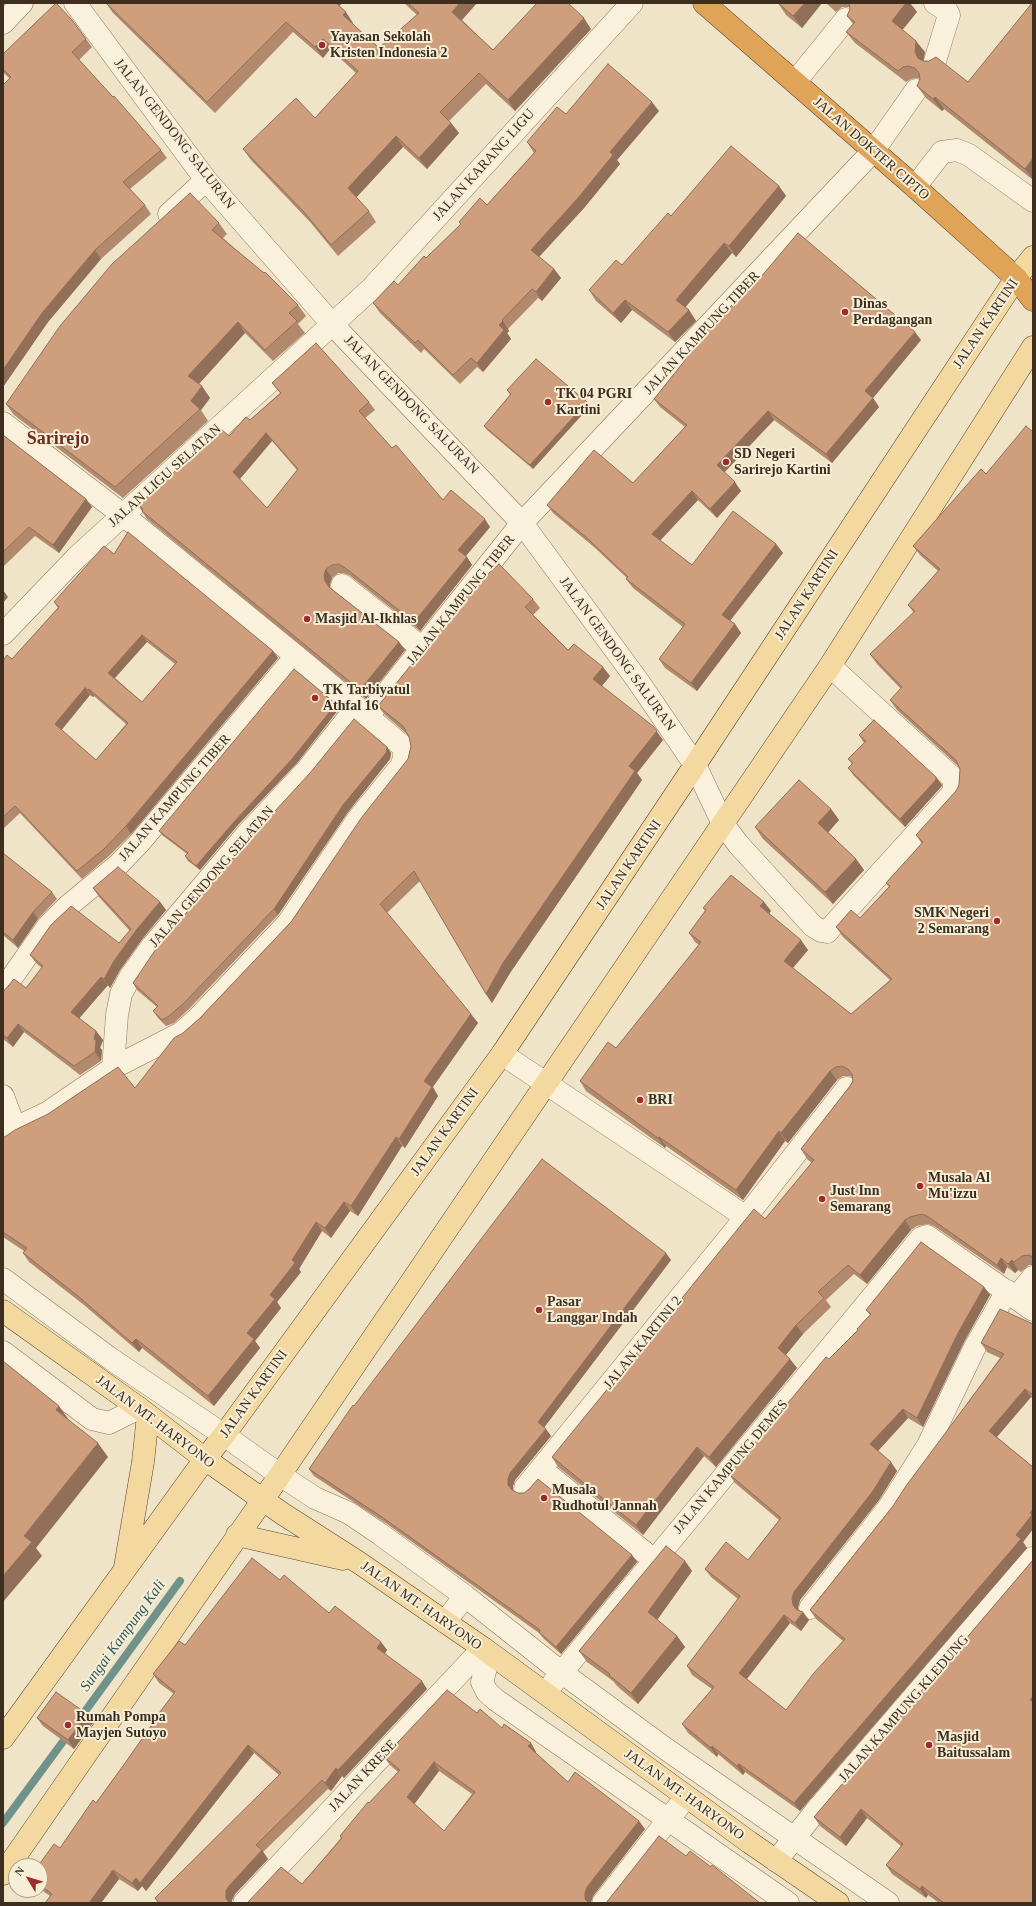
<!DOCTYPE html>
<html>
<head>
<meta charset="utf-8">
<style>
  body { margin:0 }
  #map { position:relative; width:1036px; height:1906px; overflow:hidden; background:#f0e4c8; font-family:Georgia,serif }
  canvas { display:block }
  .frame { position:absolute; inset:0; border:4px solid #3d2e20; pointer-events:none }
  .north { position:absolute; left:8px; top:1858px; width:40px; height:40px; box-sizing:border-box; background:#f7eed8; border:1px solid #ada18e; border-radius:50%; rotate:308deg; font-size:11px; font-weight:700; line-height:16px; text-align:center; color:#3d2e20 }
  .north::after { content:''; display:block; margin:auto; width:14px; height:18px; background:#9e2a2b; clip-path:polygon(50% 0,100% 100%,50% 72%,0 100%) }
</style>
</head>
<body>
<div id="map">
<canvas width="1036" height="1906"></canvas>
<div class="frame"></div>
<div class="north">N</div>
</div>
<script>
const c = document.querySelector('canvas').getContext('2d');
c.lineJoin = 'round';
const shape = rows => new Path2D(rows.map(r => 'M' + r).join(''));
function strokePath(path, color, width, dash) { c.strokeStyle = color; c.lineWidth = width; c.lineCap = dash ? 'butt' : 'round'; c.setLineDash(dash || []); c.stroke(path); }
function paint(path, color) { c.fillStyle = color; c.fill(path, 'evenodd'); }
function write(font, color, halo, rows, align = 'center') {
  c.font = font + ' Georgia,serif'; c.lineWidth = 4; c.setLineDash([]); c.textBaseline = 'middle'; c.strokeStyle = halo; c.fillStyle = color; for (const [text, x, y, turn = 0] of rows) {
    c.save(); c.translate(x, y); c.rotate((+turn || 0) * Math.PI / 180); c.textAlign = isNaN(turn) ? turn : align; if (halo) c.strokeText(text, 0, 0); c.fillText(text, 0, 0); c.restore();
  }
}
const stream = shape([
  [78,1721,180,1581],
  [3,1823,70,1732]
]);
const minor = shape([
  [75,3,206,180,332,324,522,523,638,681,695,765,723,824,738,844,813,926,821,931,827,932,953,793,954,786,954,779,830,666],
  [3,23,22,3],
  [935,61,949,15,947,11,935,3],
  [795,82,846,19],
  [915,187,942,152,957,150,969,155,1033,201],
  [169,214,206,180],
  [3,423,123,515,307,665,401,745,405,752,402,765,358,819,288,923,197,1019,181,1033,113,1068,47,1113,15,1128,3,1137],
  [342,585,422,648],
  [3,634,77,557,371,289,632,3],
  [368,716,522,523,874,150,916,90],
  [3,990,48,926,68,906,118,865,140,842,296,656],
  [502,1054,746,1217,847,1088],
  [113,1068,117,1015,121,994,130,977,153,945,246,835,305,772,357,707],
  [3,1096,15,1128],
  [3,1279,111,1359,224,1435,280,1475,315,1498,349,1513,380,1534,465,1596,561,1672,666,1749,888,1903],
  [1016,1298,1033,1277],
  [3,1352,92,1419,109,1423,139,1408],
  [541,1469,654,1560],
  [525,1488,746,1217],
  [810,1608,889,1507,928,1445,975,1347,1007,1291],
  [445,1622,465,1596],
  [490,1654,482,1682,487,1692,496,1700,788,1903],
  [553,1683,921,1238,927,1236,1033,1310],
  [776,1861,815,1812,1033,1558],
  [244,1903,483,1648],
  [603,1903,686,1797]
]);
const major = shape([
  [3,1311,139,1408,205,1459,283,1514,358,1562,483,1648,749,1842,838,1903],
  [237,1535,343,1559],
  [125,1567,143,1462,148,1415],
  [3,1738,205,1459,224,1435,502,1054,695,765,1016,278,1033,257],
  [3,1874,280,1475,830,666,1033,347]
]);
const highway = shape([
  [704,3,915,187,1016,278,1033,300]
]);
const wall = shape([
  [106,3,340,6,353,23,352,24,379,48,417,15,404,3,477,3,462,20,493,50,591,29,515,111,486,84,449,121,451,123,459,133,427,169,403,147,356,197,369,211,376,222,338,256,311,223,251,160,243,149,315,118,356,73,330,49,323,58,293,32,215,113,113,13],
  [778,3,822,3,802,28,786,15],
  [826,3,910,3,917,12,902,30,925,52,923,61,968,82,1033,180,944,109,942,111,926,98,917,86,920,79,917,78,911,79,906,82,855,43,846,32,853,24,847,16,850,9,850,7,842,7,836,12],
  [72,20,92,47,79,60,161,150,167,158,130,189,145,205,151,214,101,259,48,322,3,387,3,85,10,79,3,72,3,54],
  [659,111,617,160,620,164,584,208,539,257,554,269,561,278,542,301,538,298,508,329,509,331,507,333,511,339,483,372,477,367,460,384,424,349,421,353,380,313,373,303,398,285,426,258,461,224,459,222,487,205,534,153,527,142,566,114],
  [779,186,786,196,736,257,732,253,685,307,689,310,696,321,675,342,632,310,621,323,596,301,589,290,622,265,671,216],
  [219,223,227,234,223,238,298,305,306,316,298,324,305,333,273,361,245,333,199,384,210,398,201,410,208,421,123,498,14,415,6,404],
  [755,284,921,340,873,398,879,407,832,463,774,420,724,472,741,491,717,518,698,500,660,540,692,565,776,544,783,553,730,621,735,624,741,633,697,691,665,668,659,659,683,627,633,588,626,579,627,578,594,547,553,513,547,505,633,483,685,427,660,407,654,399,685,360,682,356,711,329],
  [272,383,369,402,375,410,365,418,392,448,443,500,490,527,466,556,472,565,420,631,349,575,343,573,338,573,332,578,330,584,330,588,399,642,405,650,366,699,147,519,138,505,250,420,280,393],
  [272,441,297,470,267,508,240,479],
  [507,390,590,406,533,469,487,430,484,426,510,395],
  [1033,432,1033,1265,1029,1265,1021,1272,1018,1270,1015,1273,1007,1267,1004,1274,934,1226,928,1224,917,1226,911,1230,867,1284,854,1274,826,1300,831,1307,803,1334,786,1355,797,1368,716,1467,704,1456,643,1535,558,1467,552,1457,648,1345,684,1301,682,1298,765,1219,812,1163,807,1159,801,1149,850,1086,853,1081,852,1077,849,1076,843,1076,837,1080,788,1143,785,1141,743,1200,666,1146,665,1148,586,1091,580,1081,616,1048,699,945,695,942,689,933,705,911,703,908,764,902,771,911,769,913,808,950,793,968,851,1014,890,980,843,937,836,927,860,918,889,887,886,883,922,844,916,835,956,791,959,785,960,769,958,766,897,710,890,700,901,689,877,664,870,654,914,613,908,605,938,571,920,555,913,546,986,474],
  [3,435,86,499,92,507,59,553,35,536,3,567],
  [114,554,273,651,278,658,131,834,109,856,82,879,20,813,3,829,3,661,12,659,58,608,54,602],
  [147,642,175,664,142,702,115,678],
  [90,695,93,697,94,696,126,724,96,760,61,730],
  [487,575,533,599,540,608,533,615,568,650,610,676,602,686,663,740,637,773,642,780,510,973,492,1003,486,994,420,881,387,913,478,1023,432,1087,438,1096,405,1148,402,1146,358,1216,350,1211,331,1238,322,1231,299,1269,301,1272,277,1302,281,1308,255,1341,260,1348,214,1406,142,1348,139,1352,84,1305,29,1262,23,1253,24,1251,3,1237,3,1138,135,1088,183,1033,200,1018,291,922,408,759,411,746,409,737,408,735,385,715,378,706],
  [339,709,296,764,237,826,200,870,188,861,185,856,187,854,162,835,159,831],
  [859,735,936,777,942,785,941,787,905,827,854,776,848,768,852,764,848,759,864,743],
  [387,747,391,753,390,759,348,812,278,915,188,1010,174,1023,166,1026,158,1018,153,1011,157,1007,137,990,133,983],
  [831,809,839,820,828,832,856,859,864,870,833,904,763,839,755,827],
  [3,853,52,892,57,899,38,919,18,948,3,935],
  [93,888,160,902,166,910,143,938,120,970,110,988,108,985,79,1018,96,1031,103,1040,100,1048,102,1050,101,1061,80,1075,24,1032,13,1047,3,1039,3,992,26,988,42,968,37,964,30,955,119,943,130,931,99,897],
  [671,1260,544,1427,551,1436,515,1480,513,1486,513,1491,632,1555,637,1562,561,1654,544,1639,539,1633,387,1524,314,1476,309,1469,354,1406],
  [984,1287,990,1295,964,1342,923,1427,908,1418,878,1451,897,1471,879,1500,800,1600,798,1607,798,1610,809,1620,801,1631,790,1623,747,1679,786,1710,843,1641,816,1619,810,1610,893,1506,1000,1358,987,1352,981,1343,1033,1324,1033,1399,1031,1397,997,1437,1033,1467,1033,1529,1023,1542,1027,1548,800,1811,745,1772,743,1775,718,1754,717,1757,688,1733,682,1724,712,1689,692,1675,687,1666,738,1599,711,1577,705,1569,748,1560,779,1520,735,1483,729,1474,829,1359,858,1331,857,1329,870,1315,866,1310],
  [1033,1560,1033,1903,939,1903,928,1895,926,1898,892,1874,886,1865,901,1846,867,1818,846,1846,820,1826,814,1817],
  [685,1561,692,1571,657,1620,677,1636,685,1647,638,1704,617,1686,613,1681,587,1662,579,1651],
  [280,1580,329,1613,381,1642,387,1650,385,1654,427,1689,344,1778,342,1776,331,1791,328,1789,263,1852,268,1859,235,1894,232,1900,232,1903,158,1903,155,1898,279,1775,254,1753,146,1891,142,1886,138,1891,119,1879,101,1903,45,1903,50,1896,40,1889,40,1866,60,1848,96,1803,123,1766,151,1726,150,1725,174,1694,159,1683,153,1674,185,1645],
  [477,1713,502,1728,531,1743,536,1752,536,1753,568,1782,645,1829,593,1896,591,1902,591,1903,247,1903,302,1884,341,1838,340,1836,398,1772,390,1765,384,1757],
  [439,1771,472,1794,444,1831,414,1804],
  [37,1718,93,1723,74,1749,43,1726]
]);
const shadedWall = shape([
  [333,3,342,3,337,9],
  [460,3,477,3,460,22,452,12],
  [805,3,822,3,802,28,793,16],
  [906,3,910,3,917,12,900,33,892,21],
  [346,12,353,23,351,26,343,15],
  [584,18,591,29,515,111,508,100],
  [323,39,330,49,323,58,315,47],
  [916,41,925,52,923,63,918,58,915,52],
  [935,97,944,109,942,111,933,99],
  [652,102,659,111,617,160,620,164,584,208,537,259,531,250,610,152],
  [451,123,459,133,427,169,419,158],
  [396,136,403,147,355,199,348,188],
  [1033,158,1033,180,1025,169],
  [779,186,786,196,736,257,729,246],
  [724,243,732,253,683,310,676,300],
  [95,250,101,259,48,322,3,387,3,370,42,313],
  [554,269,561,278,542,301,536,292],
  [625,300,632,310,621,323,613,313],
  [689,310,696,321,675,342,668,332],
  [503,321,509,331,507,333,511,339,483,372,477,363,499,325],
  [238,322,245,333,196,387,188,376],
  [915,332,921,340,873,398,879,407,832,463,826,454,865,391],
  [202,386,210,398,201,410,191,401],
  [587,402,590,406,533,469,530,465],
  [768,411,774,420,723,474,717,465],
  [266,433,272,441,239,480,233,472],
  [735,482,741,491,717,518,710,509],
  [692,491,698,500,658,543,652,534],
  [86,499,92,507,59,553,53,545],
  [485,519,490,527,464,558,458,550],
  [776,544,783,553,728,623,722,615],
  [467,557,472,565,420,631,414,622],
  [326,569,332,578,330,584,330,589,325,581,324,575],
  [3,590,8,597,3,603],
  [735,624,741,633,697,691,691,683],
  [142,635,147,642,113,680,108,673],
  [399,642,405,650,366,699,360,690],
  [273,651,278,658,131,834,126,826],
  [603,667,610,676,600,688,593,679],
  [85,688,90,695,60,732,55,724],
  [89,689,94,696,93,697,88,690],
  [336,704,339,709,296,764,237,826,200,870,196,866,234,822],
  [653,726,663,740,637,773,642,780,510,973,492,1003,486,994,503,963,629,766],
  [387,747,391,753,390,759,348,812,278,915,274,909,343,805],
  [936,777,942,785,941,787,905,827,900,819],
  [831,809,839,820,826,835,818,823],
  [856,859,864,870,833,904,825,892],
  [160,902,166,910,143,938,120,970,110,988,104,979,114,961,137,929],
  [764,902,771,911,767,916,760,906],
  [33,912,38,919,18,948,13,940],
  [801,940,808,950,791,970,784,961],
  [101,977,108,985,77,1021,71,1012],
  [471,1014,478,1023,433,1087,438,1096,405,1148,399,1139,424,1081],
  [18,1024,24,1032,13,1047,7,1038],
  [96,1031,103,1040,100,1048,102,1050,101,1061,95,1052,94,1039],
  [830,1071,837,1080,788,1143,781,1133],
  [779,1131,785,1141,743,1200,736,1190],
  [396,1137,402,1146,358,1216,351,1206],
  [659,1137,666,1146,665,1148,658,1138],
  [344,1202,350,1211,331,1238,325,1228],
  [905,1220,911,1230,867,1284,860,1275],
  [316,1222,322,1231,299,1269,301,1272,277,1302,281,1308,255,1341,260,1348,214,1406,208,1396,270,1295],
  [666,1253,671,1260,543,1429,538,1422],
  [1001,1258,1007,1267,1004,1274,997,1265],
  [1012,1260,1018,1270,1015,1273,1008,1264],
  [984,1287,990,1295,964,1342,923,1427,917,1418,958,1333],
  [796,1325,803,1334,784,1357,778,1348],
  [136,1339,142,1348,139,1352,132,1343],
  [790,1359,797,1368,716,1467,709,1457],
  [1025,1389,1031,1397,995,1439,989,1431],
  [59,1406,69,1420,56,1410],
  [903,1409,908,1418,876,1453,870,1444],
  [546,1429,551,1436,515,1480,513,1486,513,1492,508,1485,508,1479,510,1473],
  [98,1443,108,1457,36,1548,42,1556,3,1602,3,1576,24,1536],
  [697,1447,704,1456,643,1535,636,1525],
  [891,1462,897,1471,879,1500,800,1600,798,1607,799,1613,793,1605,792,1598,794,1592],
  [1033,1509,1033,1529,1023,1542,1027,1548,800,1811,794,1803,1016,1535,1030,1513],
  [632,1555,637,1562,561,1654,556,1647],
  [685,1561,692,1571,655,1623,648,1612],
  [803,1612,809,1620,801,1631,795,1623],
  [784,1615,790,1623,745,1681,739,1673],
  [677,1636,685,1647,638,1704,631,1693],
  [381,1642,387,1650,383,1656,377,1648],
  [422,1681,427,1689,344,1778,338,1770],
  [1033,1696,1033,1704,1030,1700],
  [87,1714,93,1723,74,1749,68,1740],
  [531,1743,536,1752,534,1755,528,1746],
  [248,1745,254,1753,146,1891,140,1883],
  [712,1746,718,1754,717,1757,711,1748],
  [434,1762,439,1771,413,1806,407,1797],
  [739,1764,745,1772,743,1775,737,1766],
  [336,1768,342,1776,331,1791,325,1783],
  [861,1809,867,1818,846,1846,840,1837],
  [639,1821,645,1829,593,1896,591,1902,591,1903,588,1903,585,1899,585,1893,587,1887],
  [262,1850,268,1859,235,1894,232,1900,232,1903,229,1903,226,1898,226,1891,229,1886],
  [113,1870,119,1879,101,1903,89,1903],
  [136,1878,142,1886,138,1891,132,1883],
  [922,1886,928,1895,926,1898,920,1889]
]);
const building = shape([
  [56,3,72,20,86,39,72,52,113,97,114,96,161,150,123,182,145,205,95,250,42,313,3,370,3,85,11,77,3,69,3,54,56,3],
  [106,3,336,3,346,12,343,15,379,48,419,13,408,3,460,3,452,12,493,50,537,3,568,3,584,18,508,100,479,73,440,112,451,123,419,158,396,136,348,188,369,211,331,245,304,212,243,149,296,98,315,118,358,71,323,39,315,47,286,22,207,102,106,3],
  [778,3,805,3,793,16,778,3],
  [849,3,906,3,892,21,916,41,915,52,918,58,923,61,929,61,936,57,968,82,1032,3,1033,3,1033,158,1025,169,935,97,933,99,917,86,920,79,919,73,915,68,908,66,903,67,898,71,846,32,855,22,847,16,850,9,849,3],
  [608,64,652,102,610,152,613,155,578,198,531,250,554,269,536,292,532,289,502,320,503,321,499,325,504,330,477,363,471,358,453,375,418,340,415,343,373,303,394,281,398,285,424,256,426,258,461,224,459,222,480,198,487,205,536,151,527,142,557,107,566,114,608,64],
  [731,146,779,186,729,246,724,243,676,300,689,310,668,332,625,300,613,313,589,290,616,260,622,265,668,213,671,216,731,146],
  [190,193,219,223,212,230,264,273,265,272,298,305,289,313,297,321,265,350,238,322,188,376,202,386,191,401,200,409,115,487,6,404,60,326,112,264,190,193],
  [798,233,915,332,865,391,873,398,826,454,768,411,717,465,735,482,710,509,692,491,652,534,692,565,733,511,776,544,722,615,735,624,691,683,659,659,685,624,626,579,628,577,587,538,547,505,594,450,633,483,687,425,654,399,686,359,682,356,709,328,711,329,752,282,755,284,798,233],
  [316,343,369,402,359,411,392,448,396,445,443,500,451,490,485,519,458,550,467,557,414,622,344,567,338,564,332,565,326,569,324,575,325,581,329,587,399,642,360,690,142,511,143,509,138,505,221,429,229,436,246,417,250,420,281,393,272,383,316,343],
  [266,433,298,469,267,508,233,472,266,433],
  [536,359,587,402,530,465,484,426,511,394,507,390,536,359],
  [1026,426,1033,432,1033,1257,1029,1255,1022,1256,1014,1262,1012,1260,1008,1264,1001,1258,997,1265,927,1216,922,1214,910,1217,905,1220,860,1275,848,1265,818,1292,824,1298,796,1325,778,1348,790,1359,709,1457,697,1447,636,1525,552,1457,645,1343,648,1345,684,1301,682,1298,754,1209,765,1219,814,1160,801,1149,850,1086,853,1081,852,1074,848,1069,842,1066,836,1067,830,1071,781,1133,779,1131,736,1190,659,1137,658,1138,580,1081,608,1042,616,1048,701,942,689,933,706,910,703,908,731,875,764,902,760,906,801,940,784,961,851,1014,892,979,836,927,851,910,860,918,890,886,886,883,923,842,916,835,956,791,959,785,960,769,956,760,890,700,902,687,870,654,915,611,908,605,940,569,913,546,981,469,986,474,1026,426],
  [3,435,86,499,53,545,29,527,3,552,3,435],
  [128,532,273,651,126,826,104,849,77,871,15,806,3,817,3,661,7,655,12,659,59,607,54,602,104,546,114,554,128,532],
  [142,635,177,662,142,702,108,673,142,635],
  [85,688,88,690,89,689,128,723,96,760,55,724,85,688],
  [499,564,533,599,525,607,568,650,574,644,603,667,593,679,653,726,657,731,629,766,635,771,503,963,486,994,414,871,380,904,471,1014,424,1081,432,1087,399,1139,396,1137,351,1206,344,1202,325,1228,316,1222,292,1260,295,1263,270,1295,275,1299,247,1333,254,1339,208,1396,136,1339,132,1343,78,1296,23,1253,27,1248,3,1232,3,1138,15,1130,48,1114,118,1067,135,1088,174,1038,183,1033,200,1018,291,922,362,817,408,759,411,746,409,737,403,726,378,706,485,573,487,575,499,564],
  [294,669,336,704,292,759,234,822,196,866,185,856,188,853,159,831,294,669],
  [354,719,387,747,386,753,343,805,274,909,184,1003,169,1016,162,1020,153,1011,158,1006,133,983,158,946,251,837,310,773,354,719],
  [874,720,936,777,936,780,900,819,848,768,853,763,848,759,866,741,859,735,874,720],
  [799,780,831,809,818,823,856,859,825,892,755,827,799,780],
  [3,853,52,892,33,912,13,940,3,932,3,853],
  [118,867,160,902,137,929,114,961,104,979,101,977,71,1012,96,1031,94,1039,96,1041,95,1052,74,1066,18,1024,7,1038,3,1035,3,992,14,979,26,988,43,966,30,955,51,925,71,906,119,943,131,929,93,888,118,867],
  [542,1159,666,1253,538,1422,546,1429,510,1473,508,1479,508,1485,512,1490,518,1493,524,1493,529,1489,538,1479,632,1555,556,1647,539,1632,540,1630,382,1517,309,1469,353,1405,354,1406,542,1159],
  [921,1242,984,1287,958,1333,917,1418,903,1409,870,1444,891,1462,873,1491,794,1592,792,1598,793,1605,797,1610,803,1612,795,1623,784,1615,739,1673,786,1710,813,1674,845,1639,810,1610,893,1506,906,1486,1004,1354,981,1343,1000,1309,1033,1324,1033,1395,1025,1389,989,1431,1033,1467,1033,1509,1030,1513,1032,1515,1016,1535,1021,1539,794,1803,739,1764,737,1766,712,1746,711,1748,682,1724,714,1687,687,1666,740,1596,705,1569,726,1542,748,1560,781,1518,729,1474,826,1357,829,1359,858,1330,857,1329,871,1314,866,1310,921,1242],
  [3,1361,59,1406,56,1410,98,1443,24,1536,32,1542,3,1576,3,1361],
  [666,1546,685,1561,648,1612,677,1636,631,1693,609,1675,610,1674,579,1651,666,1546],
  [252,1558,280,1580,284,1575,329,1613,335,1606,381,1642,377,1648,422,1681,338,1770,336,1768,325,1783,322,1780,256,1845,262,1850,229,1886,226,1891,226,1898,229,1903,159,1903,155,1898,281,1773,248,1745,140,1883,136,1878,132,1883,113,1870,89,1903,45,1903,52,1894,40,1885,40,1866,38,1866,54,1844,60,1848,93,1800,96,1803,123,1766,151,1726,150,1725,175,1692,153,1674,179,1641,185,1645,252,1558],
  [1033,1560,1033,1696,1030,1700,1033,1702,1033,1903,944,1903,922,1886,920,1889,886,1865,903,1844,861,1809,840,1837,814,1817,1033,1560],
  [447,1690,477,1713,480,1709,502,1728,504,1724,531,1743,528,1746,568,1782,575,1772,639,1821,587,1887,585,1893,585,1899,589,1903,247,1903,281,1867,302,1884,342,1838,340,1836,368,1802,369,1803,400,1770,384,1757,447,1690],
  [434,1762,475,1792,444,1831,407,1797,434,1762],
  [56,1692,87,1714,68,1740,37,1718,56,1692],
  [659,1836,686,1856,690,1851,711,1867,712,1865,760,1903,606,1903,659,1836]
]);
const markers = [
  [322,45,4,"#9e2a2b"],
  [845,312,4,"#9e2a2b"],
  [548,402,4,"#9e2a2b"],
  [726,462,4,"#9e2a2b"],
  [307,619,4,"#9e2a2b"],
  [315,698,4,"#9e2a2b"],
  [997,921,4,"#9e2a2b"],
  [640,1100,4,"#9e2a2b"],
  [920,1186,4,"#9e2a2b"],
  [822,1199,4,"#9e2a2b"],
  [539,1310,4,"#9e2a2b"],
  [544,1498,4,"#9e2a2b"],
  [68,1725,4,"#9e2a2b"],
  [929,1745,4,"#9e2a2b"]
];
const poiNames = [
  ["Yayasan Sekolah",330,37],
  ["Kristen Indonesia 2",330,53],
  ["Dinas",853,304],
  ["Perdagangan",853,320],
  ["TK 04 PGRI",556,394],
  ["Kartini",556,410],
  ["SD Negeri",734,454],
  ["Sarirejo Kartini",734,470],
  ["Masjid Al-Ikhlas",315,619],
  ["TK Tarbiyatul",323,690],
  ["Athfal 16",323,706],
  ["SMK Negeri",989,913,"right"],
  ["2 Semarang",989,929,"right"],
  ["BRI",648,1100],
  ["Musala Al",928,1178],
  ["Mu'izzu",928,1194],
  ["Just Inn",830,1191],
  ["Semarang",830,1207],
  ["Pasar",547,1302],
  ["Langgar Indah",547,1318],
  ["Musala",552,1490],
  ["Rudhotul Jannah",552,1506],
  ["Rumah Pompa",76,1717],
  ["Mayjen Sutoyo",76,1733],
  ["Masjid",937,1737],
  ["Baitussalam",937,1753]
];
const streetNames = [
  ["JALAN GENDONG SALURAN",174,134,52],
  ["JALAN DOKTER CIPTO",871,149,41],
  ["JALAN KARANG LIGU",484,165,-48],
  ["JALAN KARTINI",986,324,-56],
  ["JALAN KAMPUNG TIBER",702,333,-47],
  ["JALAN GENDONG SALURAN",411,405,46],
  ["JALAN LIGU SELATAN",165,476,-42],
  ["JALAN KARTINI",807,595,-57],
  ["JALAN KAMPUNG TIBER",461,600,-51],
  ["JALAN GENDONG SALURAN",617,654,54],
  ["JALAN KAMPUNG TIBER",175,798,-49],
  ["JALAN KARTINI",629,865,-56],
  ["JALAN GENDONG SELATAN",212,877,-49],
  ["JALAN KARTINI",445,1132,-54],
  ["JALAN KARTINI 2",643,1343,-51],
  ["JALAN KARTINI",254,1394,-54],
  ["JALAN MT. HARYONO",155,1422,37],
  ["JALAN KAMPUNG DEMES",731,1467,-50],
  ["JALAN MT. HARYONO",421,1606,35],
  ["JALAN KAMPUNG KLEDUNG",904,1709,-49],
  ["JALAN KRESE",363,1776,-47],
  ["JALAN MT. HARYONO",684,1795,36]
];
const waterNames = [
  ["Sungai Kampung Kali",123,1636,-54]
];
const districtNames = [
  ["Sarirejo",58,439]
];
strokePath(stream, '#6f938a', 8);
strokePath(minor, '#8d765c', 23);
strokePath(major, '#5b4430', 23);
strokePath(highway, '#5b4430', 23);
strokePath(minor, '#faf1dc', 22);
strokePath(major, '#f3d9a0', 22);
strokePath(highway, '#e0a458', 22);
paint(wall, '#b2896c');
paint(shadedWall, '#916f58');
paint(building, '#cf9f7d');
strokePath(building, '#916f58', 1);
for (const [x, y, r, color] of markers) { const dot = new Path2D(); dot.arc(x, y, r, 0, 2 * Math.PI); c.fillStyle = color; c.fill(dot); strokePath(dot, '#f7eed8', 1.5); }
write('bold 14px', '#3d2e20', '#f7eed8', poiNames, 'left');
write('14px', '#3d2e20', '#f7eed8', streetNames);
write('italic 15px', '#2f5d5a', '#f7eed8', waterNames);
write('bold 18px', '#6b2e1e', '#f7eed8', districtNames);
</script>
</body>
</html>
